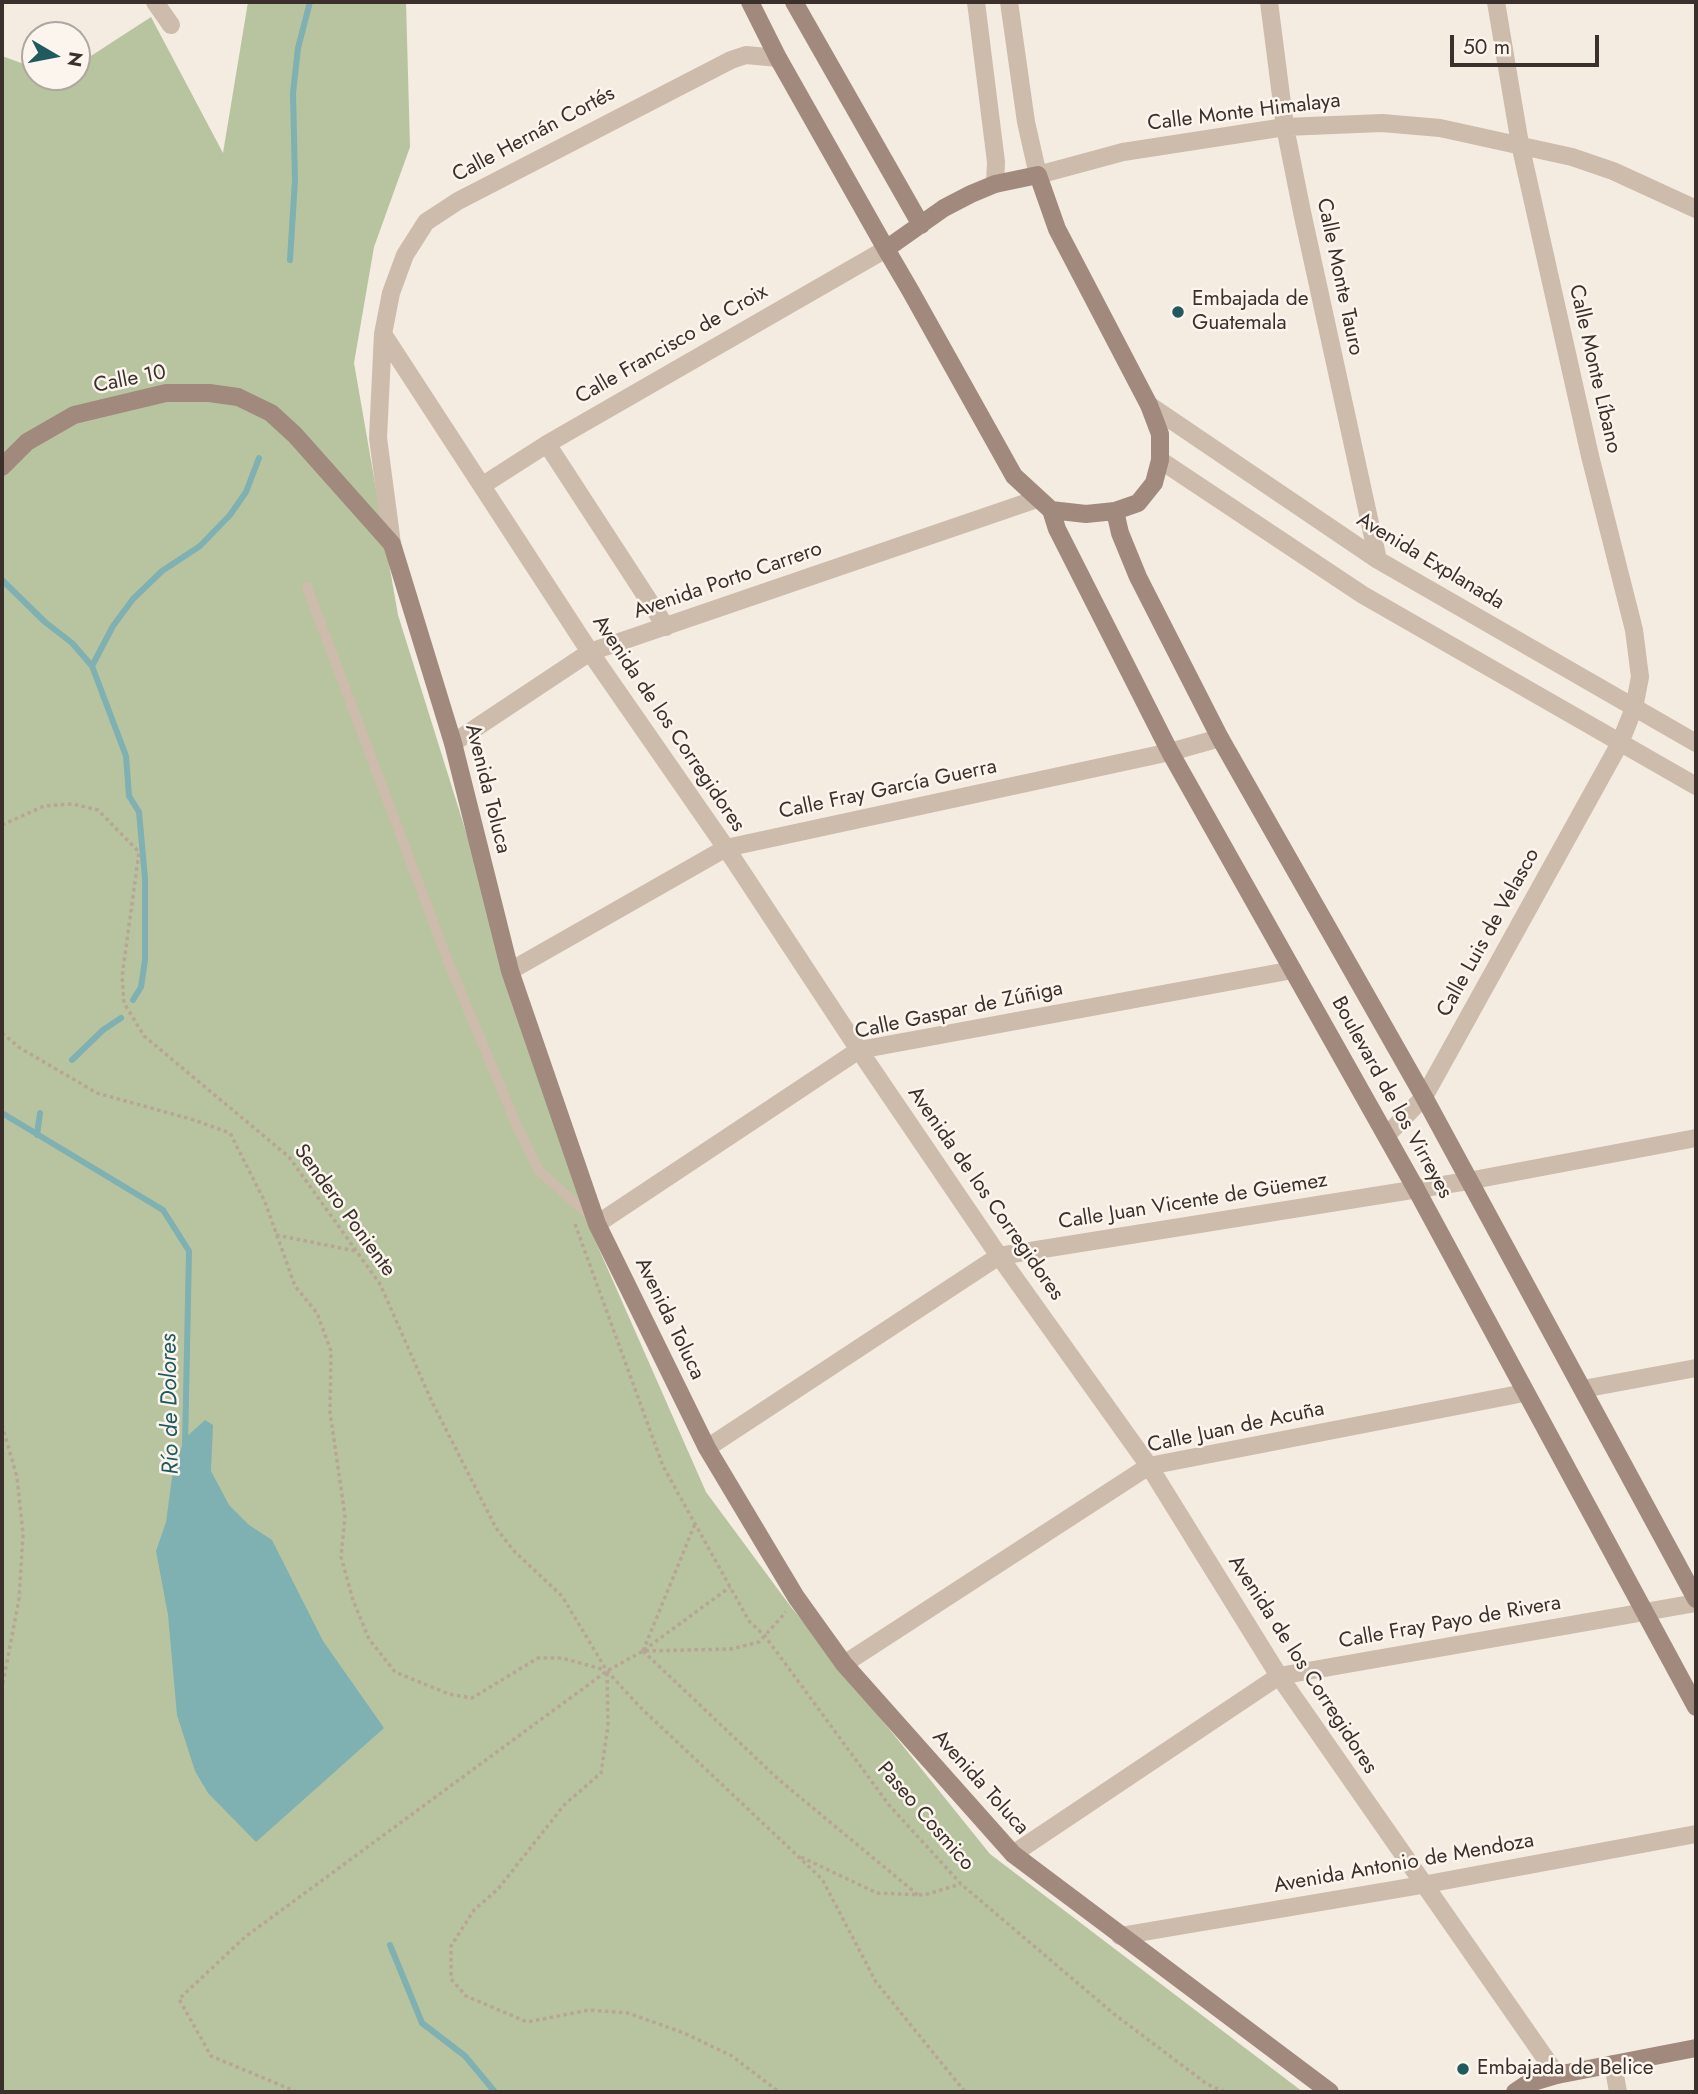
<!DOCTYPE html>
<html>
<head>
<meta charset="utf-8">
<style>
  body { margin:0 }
  #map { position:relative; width:1698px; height:2094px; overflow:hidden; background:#f4ebe1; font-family:Jost,sans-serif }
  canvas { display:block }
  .frame { position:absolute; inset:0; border:4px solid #3b302b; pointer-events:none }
  .north { position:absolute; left:21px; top:21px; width:70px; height:70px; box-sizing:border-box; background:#fbf5ee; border:2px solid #aea6a0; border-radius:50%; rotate:100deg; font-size:19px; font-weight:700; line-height:28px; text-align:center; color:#3b302b }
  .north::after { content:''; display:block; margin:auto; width:24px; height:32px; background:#1f5a5e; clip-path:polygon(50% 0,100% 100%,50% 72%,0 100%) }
  .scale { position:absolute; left:1450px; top:35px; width:149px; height:32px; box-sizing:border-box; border:4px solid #3b302b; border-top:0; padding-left:9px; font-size:21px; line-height:24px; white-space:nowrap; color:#3b302b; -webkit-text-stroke:5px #fbf5ee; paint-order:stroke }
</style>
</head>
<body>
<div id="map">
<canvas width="1698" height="2094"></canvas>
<div class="frame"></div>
<div class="north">N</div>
<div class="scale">50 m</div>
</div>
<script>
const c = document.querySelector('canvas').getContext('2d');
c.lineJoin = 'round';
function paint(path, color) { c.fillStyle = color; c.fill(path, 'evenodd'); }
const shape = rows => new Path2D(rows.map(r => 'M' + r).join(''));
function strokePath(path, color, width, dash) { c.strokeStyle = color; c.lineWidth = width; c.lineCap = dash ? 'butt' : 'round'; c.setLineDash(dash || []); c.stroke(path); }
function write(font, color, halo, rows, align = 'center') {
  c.font = font + ' Jost,sans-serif'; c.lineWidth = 5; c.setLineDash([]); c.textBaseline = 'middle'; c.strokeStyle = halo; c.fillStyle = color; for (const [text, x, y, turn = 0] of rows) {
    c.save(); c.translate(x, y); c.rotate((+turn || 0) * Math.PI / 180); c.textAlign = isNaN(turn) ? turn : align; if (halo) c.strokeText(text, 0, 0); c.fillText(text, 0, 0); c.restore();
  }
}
const green = shape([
  [248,2,406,2,410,147,374,247,354,363,398,615,591,1231,706,1492,791,1607,990,1854,1303,2092,2,2092,2,56,35,68,35,77,77,77,77,65,151,17,223,153]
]);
const water = shape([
  [205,1420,213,1425,211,1471,229,1505,249,1525,272,1540,323,1641,384,1728,256,1842,208,1793,195,1771,177,1715,168,1615,156,1551,166,1522,172,1478,184,1439]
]);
const stream = shape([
  [290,260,295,180,293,93,298,48,310,2],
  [2,580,45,622,72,643,92,666,126,756,129,796,139,812,145,878,145,960,141,987,133,1000],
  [92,666,113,626,133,599,162,571,200,546,230,515,246,492,259,458],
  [72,1060,103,1030,121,1018],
  [2,1113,163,1210,189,1251,185,1446],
  [37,1135,40,1113],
  [390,1945,422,2023,465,2056,495,2092]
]);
const path = shape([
  [2,825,44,806,73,804,98,810,139,852,122,977,124,1003,144,1036,289,1157,380,1284,432,1402,496,1528,514,1551,562,1596,607,1671,639,1706,822,1879,876,1982,965,2092],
  [2,1033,20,1048,97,1093,194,1120,230,1133,265,1202,295,1286,317,1313,331,1351,330,1412,345,1516,341,1557,353,1600,369,1639,395,1672,449,1694,472,1698,538,1658,562,1658,605,1670],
  [575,1224,663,1466,749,1621,765,1636,889,1805,961,1884,1114,2014,1207,2084,1225,2092],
  [276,1235,356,1251],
  [2,1425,17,1477,23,1534,19,1599,2,1688],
  [644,1650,730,1587],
  [643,1651,778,1779,918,1895],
  [643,1651,695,1524],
  [607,1673,608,1726,601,1773,565,1804,498,1889,474,1910,451,1946,451,1979,466,1996,527,2022,589,2010,628,2013,684,2033,732,2056,779,2092],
  [801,1857,877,1893,924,1895,961,1884],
  [297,2092,211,2056,179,1999,245,1937,607,1671,643,1651,731,1649,759,1642,786,1612]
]);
const lane = shape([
  [307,587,449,964,517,1126,539,1171,592,1218]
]);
const street = shape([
  [155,2,171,25],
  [976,2,996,162,995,184],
  [1009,2,1026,122,1038,175,1123,152,1285,127,1382,123,1440,128,1572,157,1613,171,1696,209],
  [1269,2,1285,127,1302,212,1378,560],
  [383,334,590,652,726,848,859,1050,999,1256,1149,1466,1279,1676,1557,2075],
  [1149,405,1378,560,1696,743],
  [547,444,666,627],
  [1160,460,1363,595,1696,786],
  [483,485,547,444,886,249],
  [392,544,378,438,383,334,391,293,405,255,426,222,458,201,731,60,746,55,778,58],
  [453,743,590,652,1037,499],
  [510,971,726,848,1170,752,1220,738],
  [1386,1136,1424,1097,1620,743,1634,708,1640,677,1634,630,1590,456,1520,144,1496,2],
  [597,1224,859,1050,1293,970],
  [1583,1389,1696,1368],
  [707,1448,999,1256,1468,1181,1696,1138],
  [844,1664,1149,1466,1524,1393],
  [1013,1854,1279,1676,1696,1603],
  [1120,1936,1422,1885,1696,1834],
  [1613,2064,1618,2092]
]);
const secondary = shape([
  [750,2,778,58,886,249,910,290,1014,476,1051,510,1086,514,1115,511,1138,503,1154,483,1160,460,1160,434,1149,405,1057,229,1038,175,995,184,971,194,944,208,886,249],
  [794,2,921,225],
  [2,467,27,442,74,415,166,393,209,393,238,397,271,413,295,435,392,544,453,743,510,971,597,1224,707,1448,796,1597,844,1664,1013,1854,1330,2092],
  [1051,510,1057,529,1170,752,1416,1189,1696,1707],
  [1115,511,1120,533,1138,577,1220,738,1424,1097,1696,1599],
  [1515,2092,1527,2084,1557,2075,1696,2048]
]);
const markers = [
  [1178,312,7,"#1f5a5e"],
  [1463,2069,7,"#1f5a5e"]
];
const streetNames = [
  ["Calle Monte Himalaya",1244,113,-7],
  ["Calle Hernán Cortés",534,135,-28],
  ["Calle Monte Tauro",1339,277,78],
  ["Calle Francisco de Croix",672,345,-30],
  ["Calle Monte Líbano",1594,369,77],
  ["Calle 10",130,380,-11],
  ["Avenida Explanada",1430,562,31],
  ["Avenida Porto Carrero",728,581,-19],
  ["Avenida de los Corregidores",668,724,56],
  ["Avenida Toluca",487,789,76],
  ["Calle Fray García Guerra",888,790,-12],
  ["Calle Luis de Velasco",1489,933,-61],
  ["Calle Gaspar de Zúñiga",959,1011,-12],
  ["Boulevard de los Virreyes",1391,1098,61],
  ["Avenida de los Corregidores",985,1194,55],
  ["Calle Juan Vicente de Güemez",1193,1202,-9],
  ["Sendero Poniente",344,1211,54],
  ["Avenida Toluca",669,1319,64],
  ["Calle Juan de Acuña",1236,1428,-12],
  ["Calle Fray Payo de Rivera",1450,1623,-10],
  ["Avenida de los Corregidores",1302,1665,57],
  ["Avenida Toluca",980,1783,48],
  ["Paseo Cosmico",925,1817,49],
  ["Avenida Antonio de Mendoza",1404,1864,-10]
];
const poiNames = [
  ["Embajada de",1192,300],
  ["Guatemala",1192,324],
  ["Embajada de Belice",1477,2069]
];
const waterNames = [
  ["Río de Dolores",171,1404,-91]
];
paint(green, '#b8c4a0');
paint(water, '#7fb0b2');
strokePath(stream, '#7fb0b2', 6);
strokePath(path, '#b9a596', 3.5, [3.5, 3.5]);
strokePath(lane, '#cdbbac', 10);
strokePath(street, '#cdbbac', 18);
strokePath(secondary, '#a18a7d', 18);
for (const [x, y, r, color] of markers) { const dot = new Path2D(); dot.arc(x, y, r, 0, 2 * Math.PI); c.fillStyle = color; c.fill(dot); strokePath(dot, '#fbf5ee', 2.5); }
write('21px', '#3b302b', '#fbf5ee', streetNames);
write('21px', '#3b302b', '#fbf5ee', poiNames, 'left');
write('italic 23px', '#1f5a5e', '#fbf5ee', waterNames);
</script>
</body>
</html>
